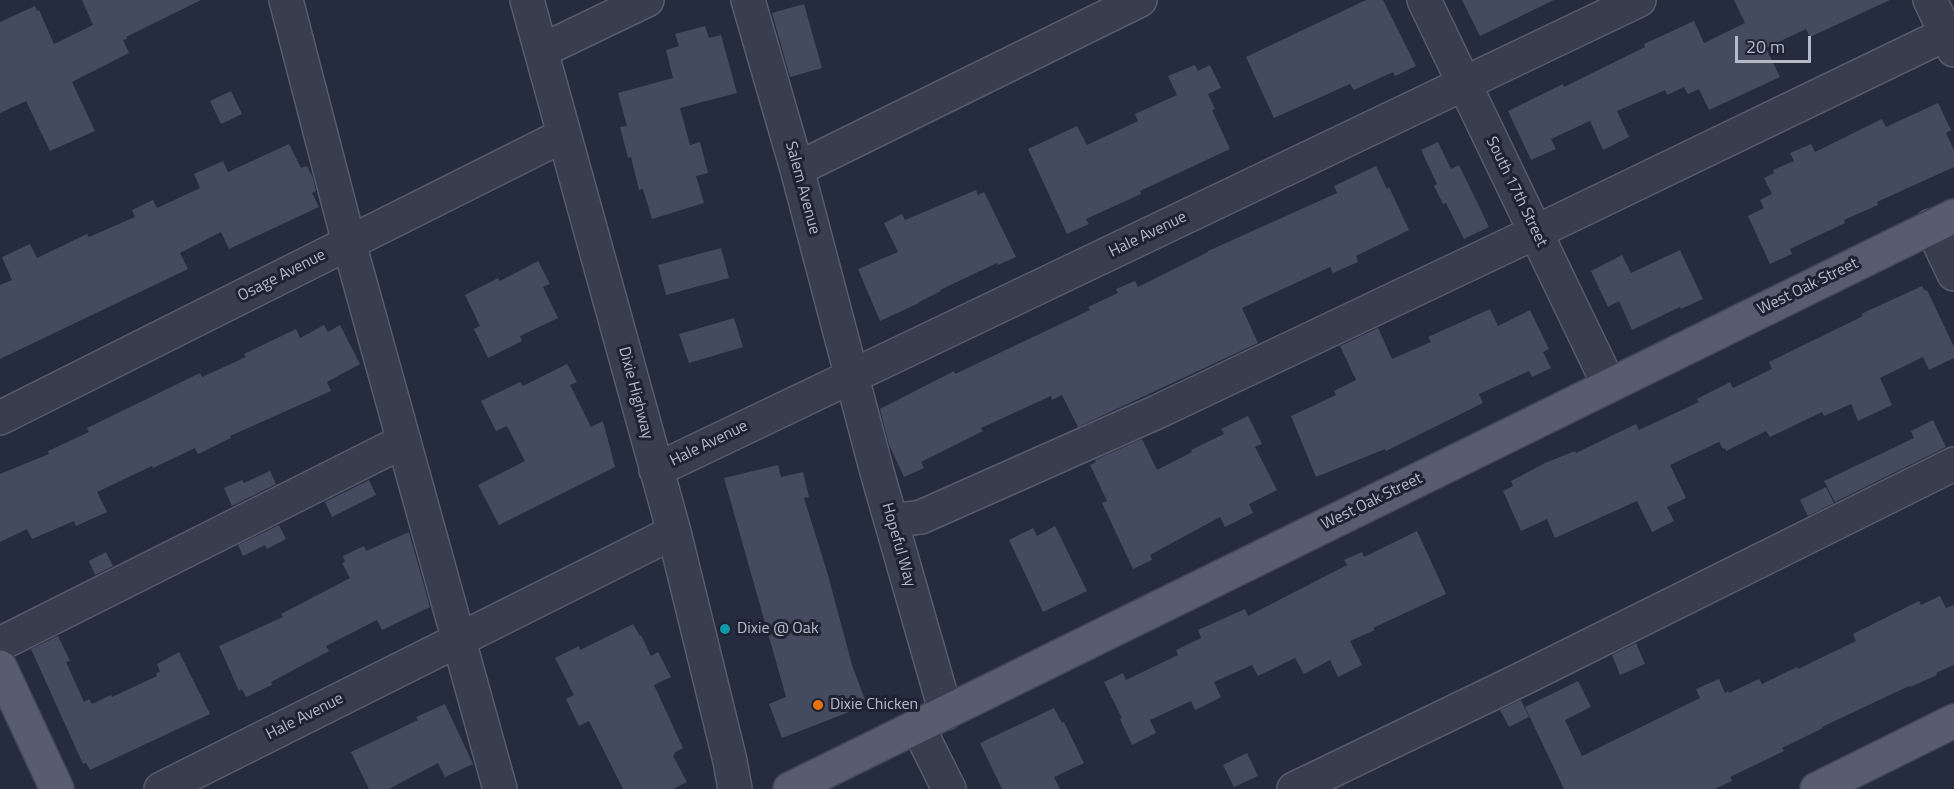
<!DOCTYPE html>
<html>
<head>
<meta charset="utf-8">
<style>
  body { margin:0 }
  #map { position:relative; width:1954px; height:789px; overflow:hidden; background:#252c3e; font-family:"Titillium Web",sans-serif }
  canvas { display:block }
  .scale { position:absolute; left:1735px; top:36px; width:76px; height:27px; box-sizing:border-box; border:3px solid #b5bac9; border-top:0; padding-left:8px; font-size:18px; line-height:21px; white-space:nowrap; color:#b5bac9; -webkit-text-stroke:4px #1e2333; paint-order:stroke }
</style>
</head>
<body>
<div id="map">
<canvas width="1954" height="789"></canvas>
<div class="scale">20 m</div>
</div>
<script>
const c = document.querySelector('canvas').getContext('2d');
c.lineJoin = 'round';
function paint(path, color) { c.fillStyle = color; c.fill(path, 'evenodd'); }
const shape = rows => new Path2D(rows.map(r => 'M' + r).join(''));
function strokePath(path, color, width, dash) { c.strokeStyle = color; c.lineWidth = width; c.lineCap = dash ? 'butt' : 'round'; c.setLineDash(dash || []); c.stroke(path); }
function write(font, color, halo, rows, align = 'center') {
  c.font = font + ' "Titillium Web",sans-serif'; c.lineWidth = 6; c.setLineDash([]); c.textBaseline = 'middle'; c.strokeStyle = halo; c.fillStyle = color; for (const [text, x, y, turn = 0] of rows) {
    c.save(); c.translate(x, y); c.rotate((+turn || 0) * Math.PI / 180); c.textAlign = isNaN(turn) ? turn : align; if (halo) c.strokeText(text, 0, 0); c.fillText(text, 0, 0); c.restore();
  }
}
const building = shape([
  [82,0,201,0,126,37,127,39,123,40,129,53,72,82,95,131,50,151,26,101,0,113,0,22,35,6,37,11,39,10,54,44,93,25],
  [1366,0,1383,0,1416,66,1395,76,1393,72,1354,90,1350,84,1274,118,1246,57],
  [1462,0,1554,0,1480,36],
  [1734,0,1890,0,1810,37,1806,29,1766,48,1780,77,1709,110,1699,89,1688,94,1684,87,1667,95,1665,90,1617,111,1629,137,1603,150,1590,121,1551,139,1556,149,1531,160,1508,111,1563,84,1564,87,1645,47,1644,44,1694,21,1704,43,1745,23],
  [804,4,822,68,790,77,772,13],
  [705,26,709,38,721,35,737,93,680,108,690,145,700,142,708,173,696,176,704,203,652,219,643,189,639,190,631,157,628,158,620,127,627,126,618,93,673,78,666,50,679,46,675,34],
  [1195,65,1198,71,1210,65,1221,88,1208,94,1215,109,1212,110,1230,149,1140,191,1141,194,1086,219,1089,224,1067,234,1028,149,1077,126,1087,145,1138,121,1135,114,1177,95,1168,76],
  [231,91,242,114,221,124,210,101],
  [1938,103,1951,130,1946,133,1954,150,1954,167,1877,202,1878,205,1844,220,1845,223,1790,249,1792,254,1770,264,1748,216,1764,208,1760,200,1772,194,1764,178,1774,173,1773,170,1794,161,1790,153,1811,144,1815,152,1882,119,1886,127],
  [1438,142,1451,169,1459,165,1489,227,1464,239,1446,203,1443,204,1434,186,1437,184,1421,150],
  [289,144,301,168,307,166,313,178,316,191,312,193,319,207,229,249,221,232,180,253,188,269,0,359,0,285,12,280,2,257,30,244,37,258,87,234,89,237,135,217,132,210,153,200,157,208,200,188,194,174,223,161,228,172],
  [1376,166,1387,189,1389,187,1409,230,1356,256,1358,262,1333,273,1330,267,1242,308,1258,343,1078,427,1062,395,1052,400,1051,396,981,428,983,431,921,462,924,468,904,477,889,445,880,409,954,371,955,374,1090,310,1088,307,1118,293,1116,289,1135,281,1138,287,1208,252,1208,251,1337,193,1334,186],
  [976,190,978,195,984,192,1016,257,998,265,997,263,940,290,941,291,919,302,919,303,880,321,858,269,898,252,884,223,902,214,905,220],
  [721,248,729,278,666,295,658,265],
  [1680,250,1703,299,1681,309,1680,307,1632,330,1619,301,1608,307,1591,271,1622,255,1631,273],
  [538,261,550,284,543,287,558,318,520,336,522,341,488,358,474,329,480,326,465,295,498,278,500,281],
  [1922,286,1925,291,1927,290,1954,347,1954,358,1929,370,1923,357,1880,378,1892,405,1858,421,1851,404,1824,416,1822,412,1770,437,1766,431,1726,451,1725,448,1723,449,1719,442,1670,465,1686,498,1667,507,1674,521,1652,532,1637,501,1555,538,1547,519,1521,531,1503,491,1513,486,1511,481,1545,463,1575,451,1576,453,1636,424,1639,430,1699,402,1697,399,1730,382,1733,388,1772,369,1769,362,1863,316,1861,314],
  [1490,309,1498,326,1530,310,1549,349,1543,352,1551,368,1532,377,1529,371,1479,394,1483,403,1386,451,1385,449,1316,477,1291,416,1336,395,1334,391,1356,380,1340,346,1378,328,1392,359,1431,342,1428,337],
  [734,318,743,347,689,363,679,334],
  [324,325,328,332,340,325,360,364,327,382,331,391,230,436,231,438,198,454,195,448,153,468,152,466,97,492,107,512,76,526,74,521,32,539,27,529,0,542,0,474,49,454,48,451,89,432,87,428,200,373,202,377,246,357,244,354,296,329,300,338],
  [567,364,577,382,570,385,591,427,603,421,615,467,499,525,478,485,525,461,507,426,496,431,481,401,520,382,523,386],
  [1248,416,1262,444,1255,447,1277,490,1249,504,1253,513,1225,527,1220,517,1150,555,1152,560,1133,569,1102,503,1107,501,1090,465,1096,462,1095,460,1142,439,1157,470,1192,452,1191,450,1224,434,1221,429],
  [1933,420,1946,447,1835,502,1824,481,1914,438,1911,431],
  [778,465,781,477,803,472,809,497,804,498,828,575,852,665,867,705,782,738,769,704,786,697,724,478],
  [270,471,276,484,232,506,224,488,242,480,244,483],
  [369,480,376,495,332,517,325,502],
  [1826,487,1834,503,1808,516,1800,500],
  [279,525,286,539,267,549,265,545,243,556,238,545],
  [1055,526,1087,591,1043,612,1009,540,1033,528,1037,536],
  [1417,531,1446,594,1373,628,1375,630,1350,641,1362,665,1338,677,1330,660,1304,674,1295,658,1258,676,1252,665,1214,682,1221,697,1214,701,1195,710,1191,701,1150,720,1156,733,1132,745,1120,719,1122,718,1104,682,1123,673,1126,680,1178,655,1176,650,1201,638,1198,630,1245,609,1248,616,1347,565,1344,560,1362,552,1364,557],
  [409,532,430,607,382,630,377,620,326,646,329,651,271,682,272,685,246,697,242,689,239,691,219,646,283,617,281,614,350,578,342,563,345,562,343,556,364,546,366,551],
  [106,552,113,566,95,575,89,561],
  [1940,596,1946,608,1954,605,1954,665,1936,673,1937,675,1910,687,1909,686,1822,727,1823,728,1782,748,1784,751,1730,777,1732,781,1715,789,1564,789,1525,707,1578,681,1591,707,1565,720,1582,756,1700,698,1696,689,1719,679,1725,693,1728,691,1729,693,1759,679,1762,684,1797,667,1798,669,1856,641,1853,634,1919,601,1921,605],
  [633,624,640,636,641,635,651,656,658,652,671,677,654,685,683,748,674,753,675,754,673,756,687,782,673,789,623,789,589,721,579,726,566,699,574,695,555,658,579,646,580,650],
  [58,636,70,661,66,662,84,702,89,699,92,704,111,695,112,697,157,676,156,673,160,672,157,664,179,652,210,714,90,770,86,763,83,764,31,649],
  [1636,643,1645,664,1620,675,1612,655],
  [1521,700,1529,717,1509,727,1500,710],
  [445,704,473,764,445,777,438,763,389,789,369,789,351,752,418,720,416,717],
  [1054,708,1062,723,1064,722,1084,763,1054,777,1060,789,1002,789,980,743],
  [1247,753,1258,776,1234,787,1223,765]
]);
const minor = shape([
  [286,0,349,243,500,789],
  [527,0,674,532,730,761,735,789],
  [748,0,797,169,877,472,946,713],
  [1424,0,1609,385],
  [1930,0,1954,50],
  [541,51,647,0],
  [797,169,1140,0],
  [1931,226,1954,274],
  [0,418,564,135],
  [656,470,1639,0],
  [891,521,921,517,1157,412,1536,232,1946,34],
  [0,644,404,441],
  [918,727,949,789],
  [161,789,674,532],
  [1294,789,1526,677,1954,464]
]);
const major = shape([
  [0,667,57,789],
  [790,789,1954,216],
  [1817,789,1954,721]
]);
const markers = [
  [725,629,6,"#0f9aa8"],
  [818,705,6,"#e8710a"]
];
const streetNames = [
  ["Salem Avenue",802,188,75],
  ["South 17th Street",1516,192,64],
  ["Hale Avenue",1148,235,-26],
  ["Osage Avenue",282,276,-27],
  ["West Oak Street",1808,287,-26],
  ["Dixie Highway",635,393,75],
  ["Hale Avenue",709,444,-26],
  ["West Oak Street",1372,502,-26],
  ["Hopeful Way",898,545,74],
  ["Hale Avenue",305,717,-27]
];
const poiNames = [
  ["Dixie @ Oak",737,629],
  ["Dixie Chicken",830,705]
];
paint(building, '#444b5f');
strokePath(minor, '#575c6c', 36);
strokePath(major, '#424757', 36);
strokePath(minor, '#393e4e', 33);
strokePath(major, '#575d6e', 33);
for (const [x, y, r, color] of markers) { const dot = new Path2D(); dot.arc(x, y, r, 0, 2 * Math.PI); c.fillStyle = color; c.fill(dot); strokePath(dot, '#1e2333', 2); }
write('16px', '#b5bac9', '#1e2333', streetNames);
write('16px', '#b5bac9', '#1e2333', poiNames, 'left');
</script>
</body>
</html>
